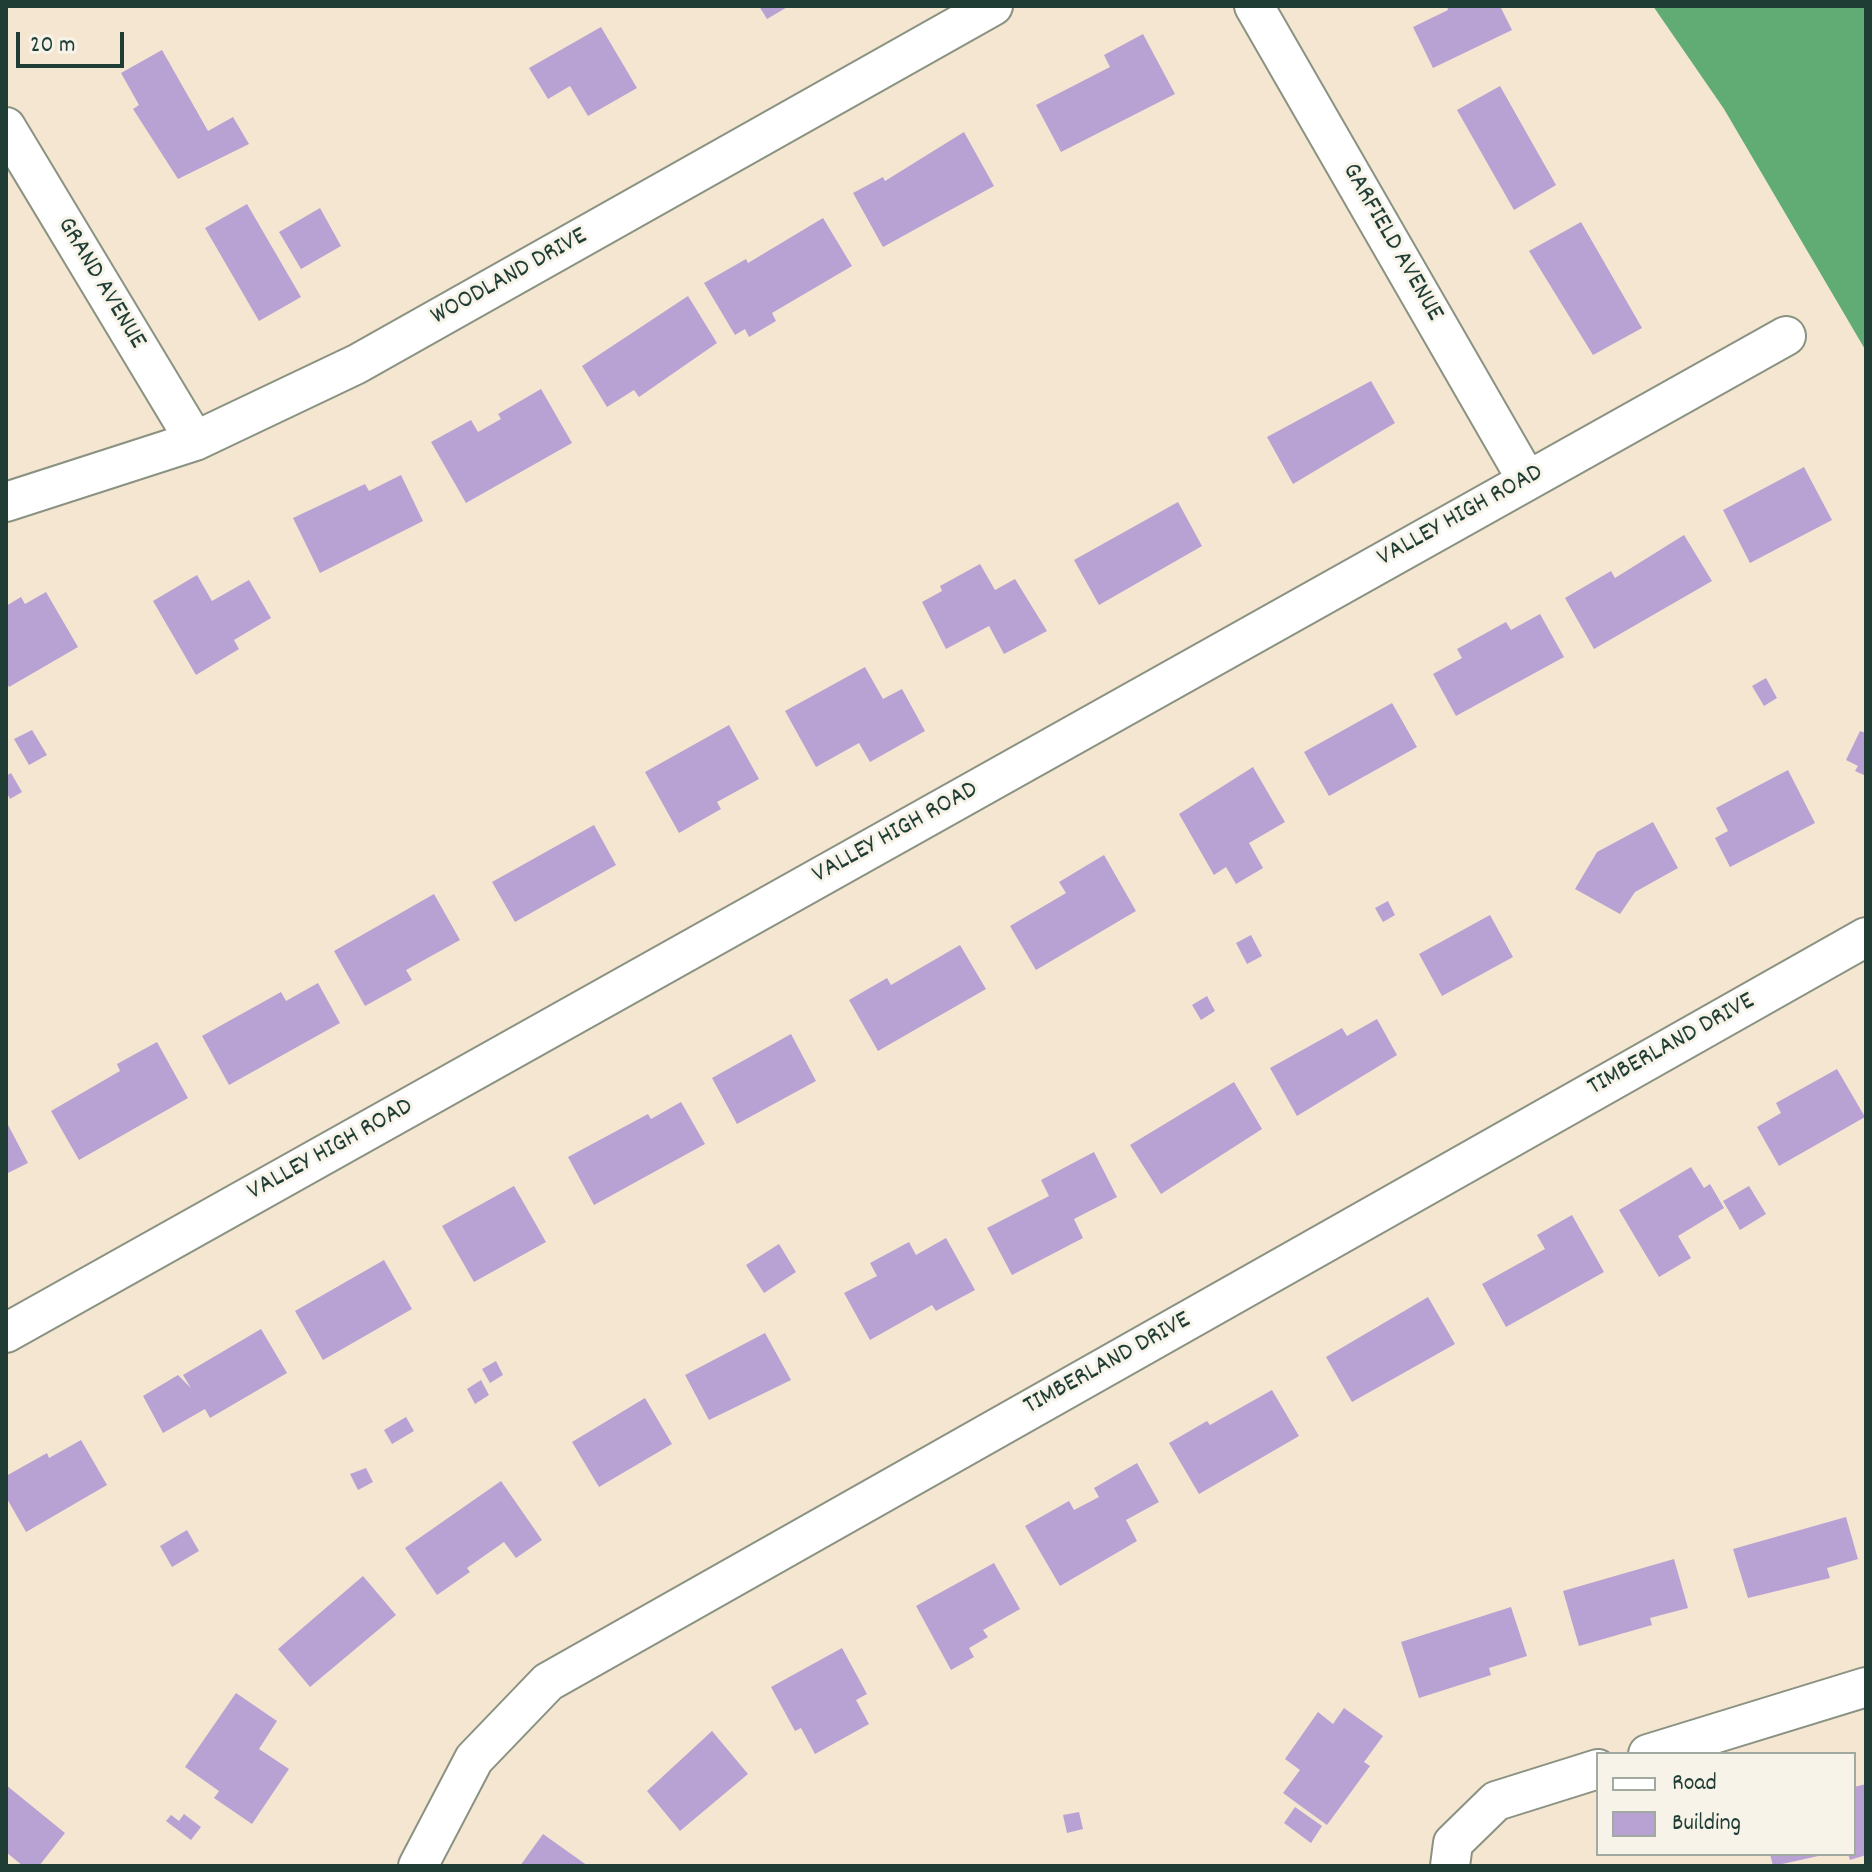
<!DOCTYPE html>
<html>
<head>
<meta charset="utf-8">
<style>
  body { margin:0 }
  #map { position:relative; width:1872px; height:1872px; overflow:hidden; background:#f4e6d1; font-family:Dekko,sans-serif }
  canvas { display:block }
  .frame { position:absolute; inset:0; border:8px solid #1f3d34; pointer-events:none }
  .legend { position:absolute; left:1596px; top:1752px; width:260px; height:104px; box-sizing:border-box; background:#f7f3e8; border:2px solid #a1aaa0; margin:0; padding:10px 14px; list-style:none; font-size:24px; color:#1f3d34 }
  .legend li { display:flex; align-items:center; gap:16px; height:40px }
  .legend b { width:40px; border:2px solid #a1aaa0 }
  .scale { position:absolute; left:16px; top:32px; width:108px; height:36px; box-sizing:border-box; border:4px solid #1f3d34; border-top:0; padding-left:10px; font-size:24px; line-height:28px; white-space:nowrap; color:#1f3d34; -webkit-text-stroke:6px #f7f3e8; paint-order:stroke }
</style>
</head>
<body>
<div id="map">
<canvas width="1872" height="1872"></canvas>
<div class="frame"></div>
<ul class="legend">
<li><b style="height:10px;background:#fff"></b>Road</li>
<li><b style="height:22px;background:#b8a2d3"></b>Building</li>
</ul>
<div class="scale">20 m</div>
</div>
<script>
const c = document.querySelector('canvas').getContext('2d');
c.lineJoin = 'round';
function paint(path, color) { c.fillStyle = color; c.fill(path, 'evenodd'); }
const shape = rows => new Path2D(rows.map(r => 'M' + r).join(''));
function strokePath(path, color, width, dash) { c.strokeStyle = color; c.lineWidth = width; c.lineCap = dash ? 'butt' : 'round'; c.setLineDash(dash || []); c.stroke(path); }
function write(font, color, halo, rows, align = 'center') {
  c.font = font + ' Dekko,sans-serif'; c.lineWidth = 6; c.setLineDash([]); c.textBaseline = 'middle'; c.strokeStyle = halo; c.fillStyle = color; for (const [text, x, y, turn = 0] of rows) {
    c.save(); c.translate(x, y); c.rotate((+turn || 0) * Math.PI / 180); c.textAlign = isNaN(turn) ? turn : align; if (halo) c.strokeText(text, 0, 0); c.fillText(text, 0, 0); c.restore();
  }
}
const forest = shape([
  [1653,6,1866,6,1866,351,1724,109]
]);
const building = shape([
  [759,6,789,6,767,19],
  [1447,6,1500,6,1512,30,1433,68,1413,27,1448,10],
  [601,27,637,88,588,116,570,86,548,99,529,68],
  [1143,34,1175,94,1061,152,1036,105,1110,67,1104,55],
  [162,50,208,131,233,117,249,144,178,179,133,109,139,105,121,73],
  [1500,86,1556,185,1514,210,1457,110],
  [964,132,994,186,883,247,853,193,883,177,885,181],
  [247,204,301,297,259,321,205,228],
  [320,208,341,246,301,269,279,232],
  [823,218,852,266,772,313,776,321,749,337,745,329,735,335,704,283,746,259,748,263],
  [1581,222,1642,328,1593,355,1529,251],
  [688,296,717,343,639,397,634,390,607,407,582,366],
  [1371,381,1395,423,1293,484,1267,437],
  [541,389,572,443,466,503,431,442,471,420,478,432,501,419,498,414],
  [1804,467,1832,520,1750,563,1723,510],
  [401,475,423,521,320,573,293,518,365,484,369,491],
  [1178,502,1202,546,1099,605,1074,560],
  [1684,535,1712,581,1594,649,1565,598,1611,571,1615,578],
  [980,564,995,590,1015,579,1047,631,1004,654,989,626,946,649,922,602,942,591,940,586],
  [197,575,212,601,249,580,271,618,234,640,239,649,196,675,153,601],
  [46,592,78,647,9,687,6,681,6,606,21,597,25,604],
  [1540,614,1564,657,1456,716,1433,674,1462,658,1457,649,1506,622,1511,630],
  [865,667,883,699,902,689,925,731,870,762,859,743,816,767,785,711],
  [1766,678,1777,698,1764,706,1752,686],
  [1392,703,1417,747,1329,796,1304,752],
  [729,725,759,779,717,802,721,809,679,833,645,772],
  [32,730,47,755,29,765,14,739],
  [1860,731,1866,733,1866,776,1855,771,1858,766,1846,760],
  [1253,767,1285,822,1249,843,1263,868,1236,884,1226,867,1214,875,1179,814],
  [1788,770,1815,823,1730,867,1715,838,1728,831,1716,808],
  [11,773,22,792,10,799,6,791,6,776],
  [1653,822,1678,868,1635,892,1620,914,1575,889,1597,852],
  [594,825,616,865,515,922,492,882],
  [1104,855,1136,911,1036,970,1010,926,1066,893,1059,882],
  [434,894,460,940,406,970,412,980,365,1006,334,951],
  [1388,901,1395,915,1383,922,1375,908],
  [1490,915,1513,957,1442,996,1419,954],
  [1251,935,1262,956,1247,964,1236,943],
  [960,945,986,989,878,1051,849,1000,887,978,891,985],
  [318,983,340,1023,229,1085,202,1036,281,992,286,1001],
  [1207,996,1215,1011,1201,1020,1192,1005],
  [1377,1019,1397,1055,1297,1116,1270,1068,1342,1028,1347,1036],
  [791,1034,816,1081,737,1124,712,1078],
  [157,1042,188,1098,79,1160,51,1111,120,1071,117,1064],
  [1837,1069,1865,1117,1779,1166,1757,1127,1781,1113,1776,1103],
  [1234,1082,1262,1129,1161,1194,1130,1145],
  [681,1102,705,1144,594,1205,568,1157,648,1114,651,1119],
  [6,1121,28,1163,6,1174],
  [1094,1152,1117,1197,1074,1219,1083,1238,1012,1275,987,1228,1049,1196,1041,1180],
  [1691,1167,1704,1188,1710,1184,1724,1208,1678,1236,1691,1258,1659,1277,1619,1210],
  [514,1186,546,1242,474,1282,442,1226],
  [1749,1186,1766,1214,1740,1230,1723,1201],
  [1572,1215,1604,1272,1506,1327,1482,1284,1545,1249,1537,1235],
  [946,1238,975,1290,936,1311,932,1305,870,1340,844,1293,877,1276,870,1263,909,1242,916,1255],
  [779,1244,796,1272,764,1293,746,1265],
  [384,1260,412,1309,323,1360,295,1311],
  [1428,1297,1455,1344,1352,1402,1326,1357],
  [261,1329,287,1373,210,1418,205,1409,163,1433,143,1396,178,1375,191,1388,183,1375],
  [765,1333,791,1380,709,1420,685,1375],
  [496,1361,503,1375,490,1383,482,1369],
  [481,1380,489,1395,475,1404,467,1389],
  [1272,1390,1299,1436,1199,1494,1169,1443,1207,1421,1210,1425],
  [645,1398,672,1444,599,1487,572,1442],
  [406,1417,414,1431,392,1444,384,1430],
  [81,1440,107,1485,26,1532,6,1497,6,1476,47,1453,49,1458],
  [1137,1463,1159,1502,1126,1520,1137,1541,1060,1586,1025,1526,1069,1501,1074,1510,1099,1497,1094,1488],
  [366,1468,373,1482,358,1490,350,1474],
  [501,1481,542,1540,516,1558,504,1542,467,1568,470,1572,437,1595,405,1548],
  [1846,1517,1858,1559,1827,1568,1830,1578,1748,1598,1733,1549],
  [187,1530,199,1551,172,1567,160,1546],
  [1674,1559,1688,1608,1650,1618,1652,1625,1579,1646,1563,1591],
  [994,1563,1020,1609,983,1630,988,1637,969,1648,974,1657,951,1670,916,1606],
  [363,1576,396,1615,310,1687,278,1649],
  [1511,1607,1527,1656,1489,1668,1491,1675,1419,1698,1401,1642],
  [842,1648,867,1694,856,1700,869,1724,815,1754,801,1728,795,1731,771,1687],
  [236,1693,277,1721,259,1749,289,1769,252,1824,214,1798,219,1791,185,1767],
  [1344,1708,1383,1736,1364,1762,1370,1766,1327,1825,1283,1793,1300,1770,1285,1759,1318,1712,1333,1724],
  [712,1731,748,1774,680,1831,647,1791],
  [1866,1784,1866,1855,1850,1860,1848,1854,1854,1854,1854,1787],
  [6,1785,65,1833,39,1866,23,1866,6,1852],
  [1295,1807,1322,1826,1311,1843,1284,1823],
  [1079,1812,1083,1829,1067,1833,1063,1815],
  [184,1814,201,1827,191,1840,166,1821,171,1815,179,1821],
  [543,1834,588,1866,520,1866],
  [1770,1854,1822,1854,1823,1855,1773,1866]
]);
const street = shape([
  [1254,6,1527,480],
  [6,127,195,441],
  [6,502,195,441,357,364,993,6],
  [6,1333,1786,336],
  [1648,1754,1866,1687],
  [418,1866,474,1759,548,1682,1866,937],
  [1450,1866,1453,1843,1496,1801,1598,1769]
]);
const streetNames = [
  ["GARFIELD AVENUE",1391,243,60],
  ["WOODLAND DRIVE",510,278,-29],
  ["GRAND AVENUE",100,284,59],
  ["VALLEY HIGH ROAD",1461,517,-29],
  ["VALLEY HIGH ROAD",896,834,-29],
  ["TIMBERLAND DRIVE",1672,1046,-29],
  ["VALLEY HIGH ROAD",331,1151,-29],
  ["TIMBERLAND DRIVE",1108,1365,-29]
];
paint(forest, '#61ac75');
paint(building, '#b8a2d3');
strokePath(street, '#8a9282', 42);
strokePath(street, '#fff', 38);
write('26px', '#1f3d34', '#f7f3e8', streetNames);
</script>
</body>
</html>
